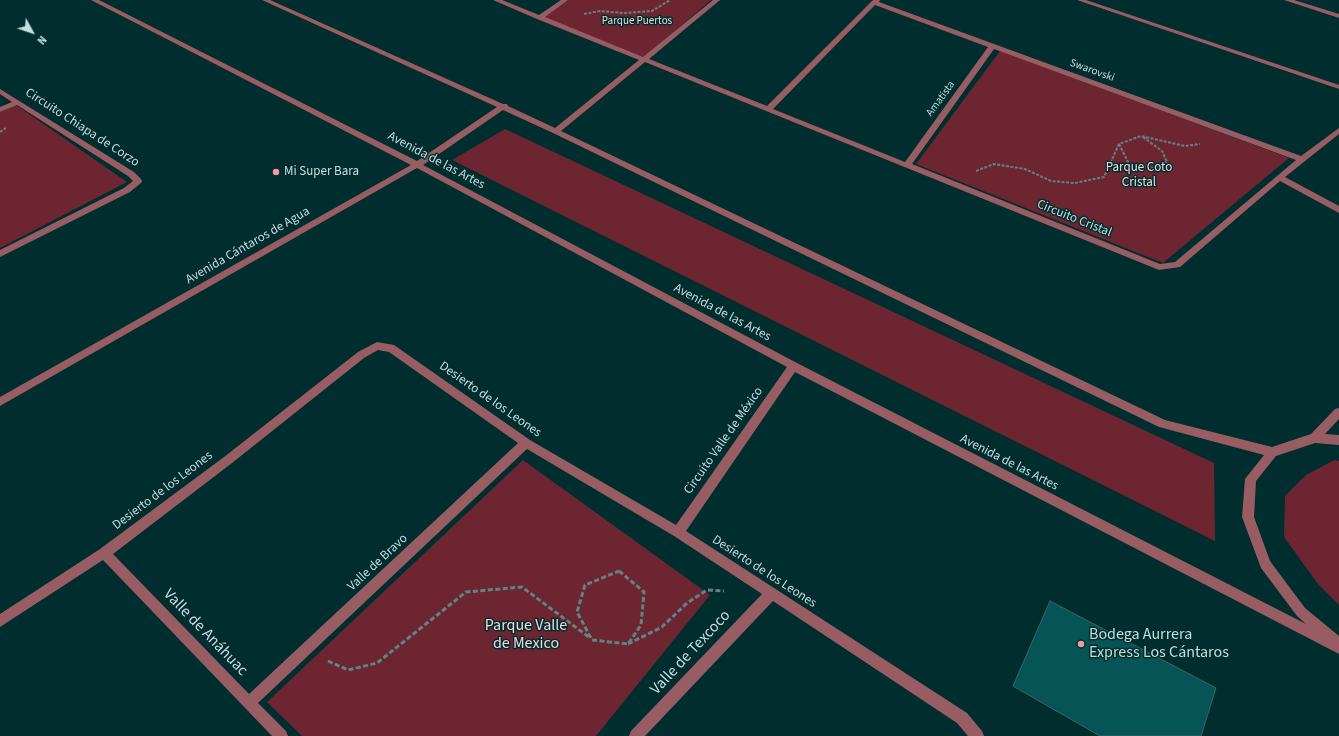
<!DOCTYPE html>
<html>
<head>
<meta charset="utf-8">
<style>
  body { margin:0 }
  #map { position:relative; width:1339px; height:736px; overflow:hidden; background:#002d2e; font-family:"Source Sans 3",sans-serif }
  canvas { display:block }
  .north { position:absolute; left:12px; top:12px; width:40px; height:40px; -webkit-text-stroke:3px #002d2e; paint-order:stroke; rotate:130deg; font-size:11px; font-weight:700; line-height:16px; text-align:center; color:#c6dddd }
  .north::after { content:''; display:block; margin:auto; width:14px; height:18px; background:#c6dddd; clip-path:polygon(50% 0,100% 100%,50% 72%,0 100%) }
</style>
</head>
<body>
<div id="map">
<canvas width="1339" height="736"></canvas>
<div class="north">N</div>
</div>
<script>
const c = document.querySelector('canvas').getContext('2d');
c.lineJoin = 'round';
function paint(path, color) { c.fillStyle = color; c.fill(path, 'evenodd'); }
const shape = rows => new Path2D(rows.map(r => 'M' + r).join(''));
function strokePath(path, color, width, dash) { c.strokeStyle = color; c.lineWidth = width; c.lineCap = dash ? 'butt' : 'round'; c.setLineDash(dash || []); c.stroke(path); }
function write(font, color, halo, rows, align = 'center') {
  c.font = font + ' "Source Sans 3",sans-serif'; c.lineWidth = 3; c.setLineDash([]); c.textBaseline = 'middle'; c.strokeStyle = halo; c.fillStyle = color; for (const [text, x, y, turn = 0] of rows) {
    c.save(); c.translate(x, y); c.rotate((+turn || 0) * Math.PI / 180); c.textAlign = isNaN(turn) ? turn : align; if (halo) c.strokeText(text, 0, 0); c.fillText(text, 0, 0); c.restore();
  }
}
const green = shape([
  [568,0,711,0,643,58,543,17],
  [1000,51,1219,132,1289,158,1163,263,916,164],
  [16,105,127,182,0,248,0,112],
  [505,129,1214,463,1215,541,452,160],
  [523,460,710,595,596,736,302,736,267,702],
  [1334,460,1339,461,1339,605,1318,584,1284,537,1285,496,1306,475]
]);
const building = shape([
  [1050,601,1216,688,1201,736,1100,736,1013,686,1050,601]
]);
const pathFar1 = shape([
  [584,14,600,11,624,13,652,11,670,0],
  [0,132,6,128],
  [1119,144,1129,164,1154,168,1167,162,1162,151,1143,137],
  [976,171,994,164,1025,169,1051,181,1075,183,1104,177,1119,144,1141,136,1185,146,1200,144]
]);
const path = shape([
  [619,571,644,592,641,625,628,644,592,640,577,612,585,585,619,571],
  [628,644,662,627,687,603,707,590,724,591],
  [328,661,348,670,377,663,466,592,522,587,590,638]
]);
const minor = shape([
  [91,0,99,0,417,161,497,107,262,0,270,0,503,104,507,104,508,106,555,128,639,60,537,19,493,0,502,0,539,15,561,0,568,0,545,17,643,57,713,0,720,0,649,59,767,106,873,0,880,0,879,2,1301,156,1339,128,1339,134,1285,177,1339,206,1339,213,1280,181,1180,267,1159,270,645,62,561,131,1165,420,1272,447,1311,434,1335,409,1339,408,1339,419,1325,434,1339,435,1339,445,1315,443,1276,456,1256,481,1254,517,1270,561,1305,608,1339,636,1339,654,795,372,686,531,967,713,982,731,984,736,968,736,957,723,773,601,645,736,629,736,631,731,762,594,674,536,527,449,258,703,286,731,288,736,272,736,103,560,0,627,0,614,100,549,224,457,358,352,377,342,394,345,530,440,676,525,787,367,417,168,0,406,0,397,411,165,91,0],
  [875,5,988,47,905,162,773,109,875,5],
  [994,49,1296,160,1175,262,1160,264,912,164,994,49],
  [503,110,553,133,1159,427,1264,455,1245,479,1242,517,1261,568,1297,616,1306,624,797,363,423,165,503,110],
  [378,350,389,352,518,443,249,694,113,554,232,463,364,358,378,350],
  [1077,0,1086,0,1339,85,1339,89,1077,0],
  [1284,0,1294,0,1339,14,1339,18,1284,0],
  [0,89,134,172,141,179,142,181,141,183,130,192,0,257,0,250,124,188,133,181,128,176,17,105,0,112,0,107,12,102,0,94,0,89]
]);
const markers = [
  [276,172,4,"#f49aa2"],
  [1081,644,4,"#f49aa2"]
];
const farParknames = [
  ["Parque Puertos",637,22]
];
const farStreetnames = [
  ["Swarovski",1092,71,20],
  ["Amatista",941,99,-54]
];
const streetNames = [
  ["Circuito Chiapa de Corzo",82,128,33],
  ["Avenida de las Artes",436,161,28],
  ["Circuito Cristal",1074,219,22],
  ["Avenida Cántaros de Agua",248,246,-30],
  ["Avenida de las Artes",722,313,28],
  ["Desierto de los Leones",490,400,35],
  ["Circuito Valle de México",724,441,-55],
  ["Avenida de las Artes",1009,463,27],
  ["Desierto de los Leones",163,491,-37],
  ["Valle de Bravo",378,563,-43],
  ["Desierto de los Leones",764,572,33]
];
const parkNames = [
  ["Parque Coto",1139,168],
  ["Cristal",1139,183]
];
const poiNames = [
  ["Mi Super Bara",284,172]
];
const nearParknames = [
  ["Parque Valle",526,626],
  ["de Mexico",526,644]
];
const nearStreetnames = [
  ["Valle de Anáhuac",205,633,46],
  ["Valle de Texcoco",691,653,-47]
];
const nearPoinames = [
  ["Bodega Aurrera",1089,635],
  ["Express Los Cántaros",1089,653]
];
paint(green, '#6d2631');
paint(building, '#075456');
strokePath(building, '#3b6667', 1);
strokePath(pathFar1, '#618383', 2, [3, 1.5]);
strokePath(path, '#618383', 3, [5, 2.5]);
paint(minor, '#975d62');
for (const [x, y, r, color] of markers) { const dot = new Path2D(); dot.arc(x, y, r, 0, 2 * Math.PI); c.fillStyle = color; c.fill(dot); strokePath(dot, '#002d2e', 1.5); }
write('11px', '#f1d8d9', '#002d2e', farParknames);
write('11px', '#c6dddd', '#002d2e', farStreetnames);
write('13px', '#c6dddd', '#002d2e', streetNames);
write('13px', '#f1d8d9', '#002d2e', parkNames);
write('13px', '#c6dddd', '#002d2e', poiNames, 'left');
write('16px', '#f1d8d9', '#002d2e', nearParknames);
write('16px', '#c6dddd', '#002d2e', nearStreetnames);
write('16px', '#c6dddd', '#002d2e', nearPoinames, 'left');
</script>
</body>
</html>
